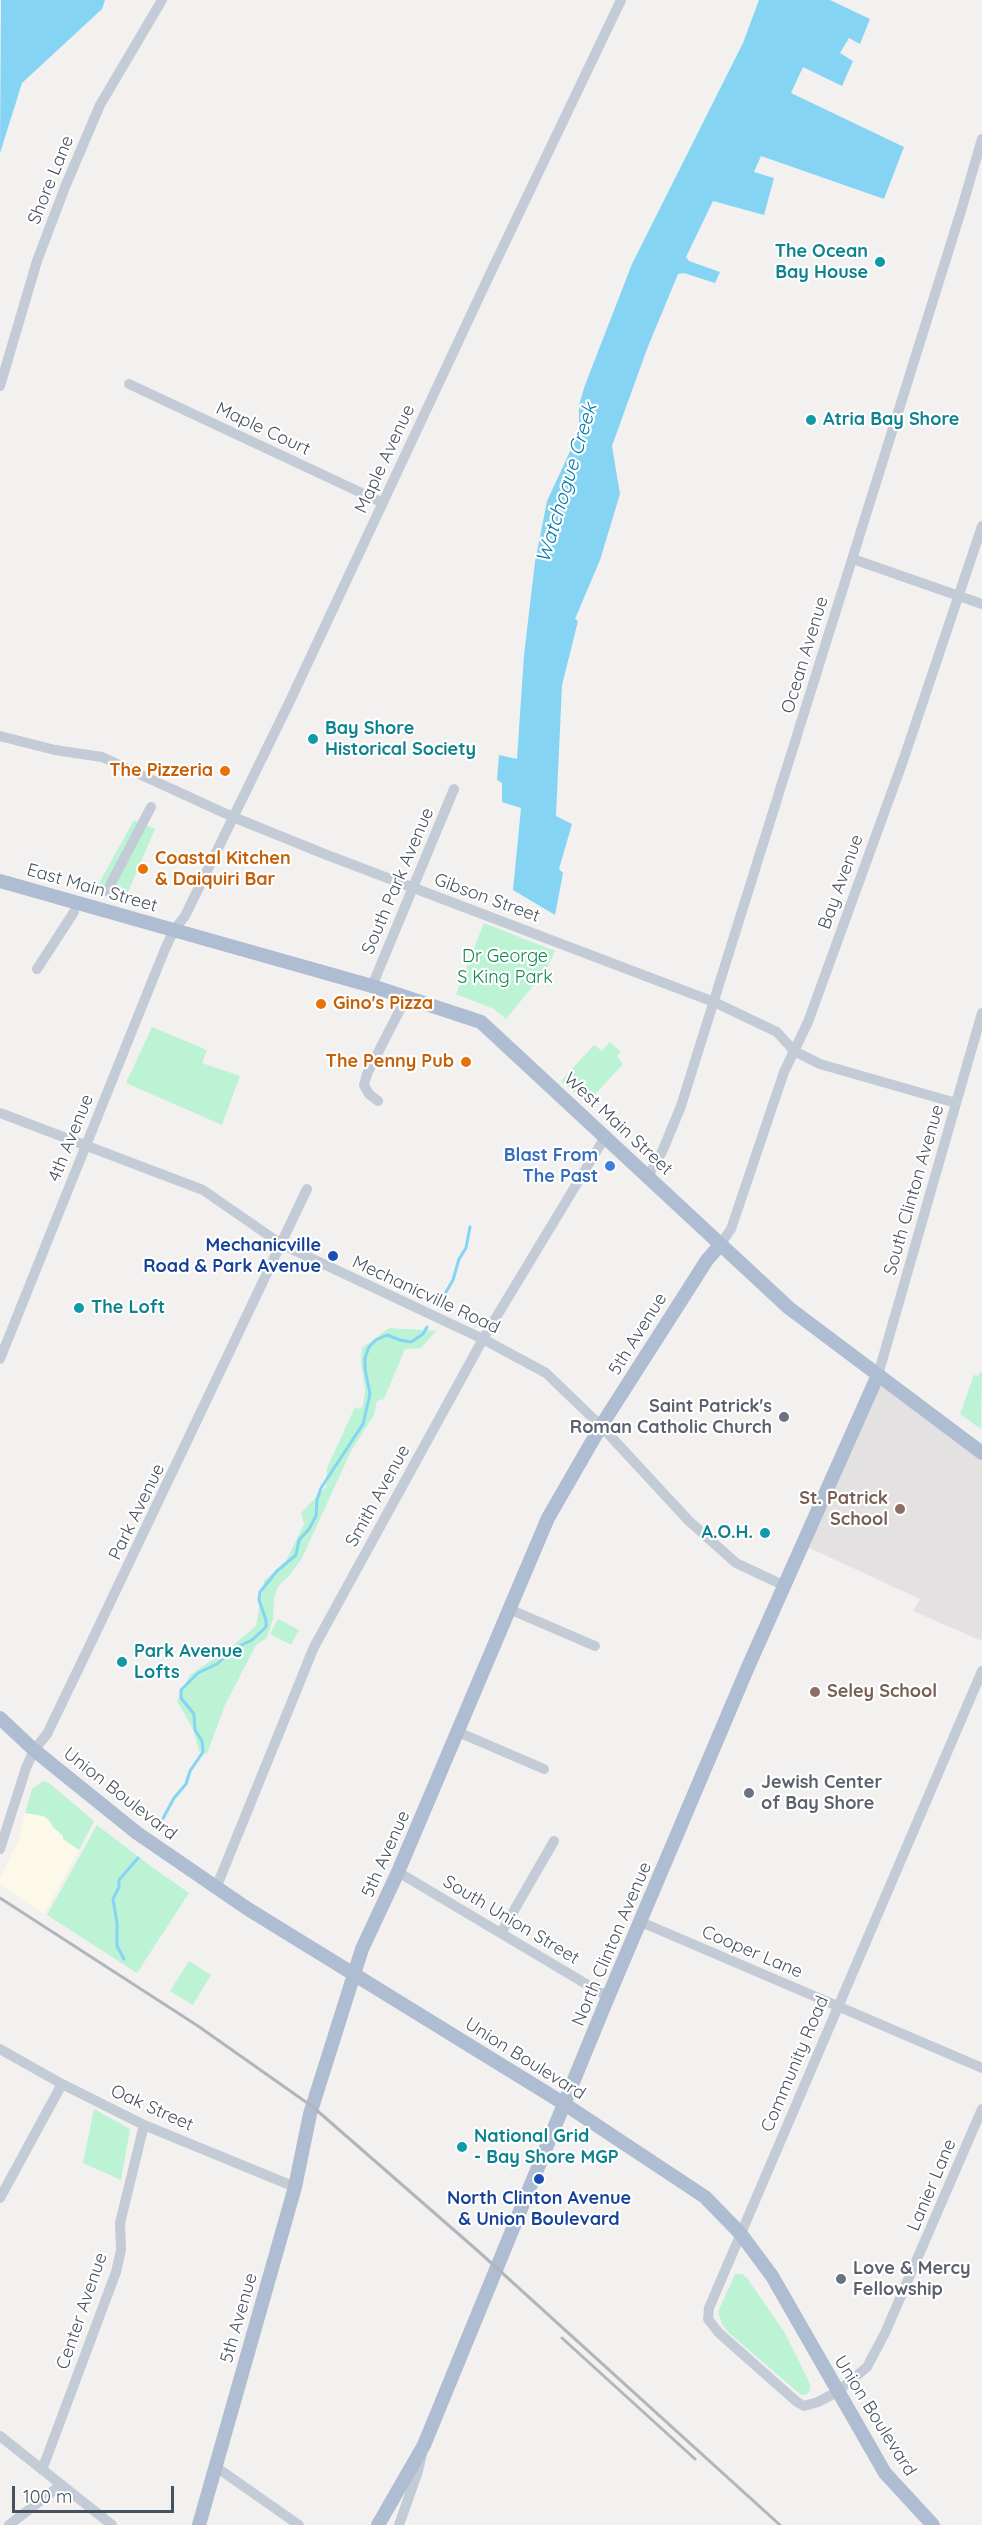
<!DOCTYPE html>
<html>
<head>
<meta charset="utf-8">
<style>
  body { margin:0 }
  #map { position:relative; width:982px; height:2525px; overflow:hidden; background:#f3f0f0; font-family:Quicksand,sans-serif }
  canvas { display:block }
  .scale { position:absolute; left:12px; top:2486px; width:162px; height:27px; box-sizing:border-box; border:3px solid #47525f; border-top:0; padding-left:8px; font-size:18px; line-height:21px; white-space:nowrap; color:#47525f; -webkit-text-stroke:4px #fff; paint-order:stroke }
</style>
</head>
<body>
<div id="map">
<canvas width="982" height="2525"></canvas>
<div class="scale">100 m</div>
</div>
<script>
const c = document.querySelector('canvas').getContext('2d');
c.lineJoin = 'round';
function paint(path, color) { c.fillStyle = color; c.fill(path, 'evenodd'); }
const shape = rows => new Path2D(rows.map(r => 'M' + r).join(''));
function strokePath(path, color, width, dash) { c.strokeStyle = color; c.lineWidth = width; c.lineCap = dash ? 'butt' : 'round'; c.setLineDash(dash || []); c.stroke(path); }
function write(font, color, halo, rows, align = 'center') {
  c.font = font + ' Quicksand,sans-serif'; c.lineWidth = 4.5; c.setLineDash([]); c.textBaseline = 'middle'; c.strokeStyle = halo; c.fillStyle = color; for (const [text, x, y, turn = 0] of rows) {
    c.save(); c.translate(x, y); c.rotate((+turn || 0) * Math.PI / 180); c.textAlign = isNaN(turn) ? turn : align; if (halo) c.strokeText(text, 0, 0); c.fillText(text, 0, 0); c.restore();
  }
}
const commercial = shape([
  [25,1813,43,1816,49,1820,53,1827,63,1836,63,1839,79,1850,44,1914,0,1884,0,1878,19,1839]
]);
const education = shape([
  [878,1375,982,1453,982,1641,913,1611,920,1599,803,1545]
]);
const green = shape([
  [134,820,155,829,128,892,98,885],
  [484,923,555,951,546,970,506,1019,494,1009,456,994],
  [152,1027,207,1050,202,1063,240,1076,222,1125,126,1083],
  [610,1042,621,1052,617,1056,623,1064,587,1103,561,1081,594,1045,602,1051],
  [389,1328,436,1331,421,1348,405,1349,384,1399,377,1401,374,1415,351,1451,302,1558,289,1576,278,1586,274,1599,273,1619,267,1638,256,1645,225,1705,207,1754,199,1751,193,1729,177,1701,190,1675,231,1647,256,1626,264,1581,286,1561,304,1524,301,1513,326,1487,327,1468,355,1407,360,1409,363,1405,365,1390,361,1362,362,1348],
  [980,1372,982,1372,981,1429,960,1414,974,1375,978,1376],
  [278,1619,299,1630,291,1645,270,1634],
  [43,1781,48,1782,94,1821,79,1850,63,1839,63,1836,53,1827,49,1820,43,1816,25,1813,32,1789],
  [97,1825,152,1867,189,1893,137,1973,47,1915],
  [189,1961,211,1975,193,2005,170,1991],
  [94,2109,130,2129,121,2180,83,2163],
  [735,2274,742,2274,747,2278,785,2333,810,2384,810,2390,807,2394,801,2395,728,2332,722,2324,718,2312]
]);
const water = shape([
  [1,0,105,0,102,9,22,83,0,153],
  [759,0,830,0,870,19,860,44,849,38,840,53,853,61,842,86,803,67,791,93,904,147,884,199,761,156,754,172,774,178,764,215,713,201,686,257,689,261,720,272,715,283,684,273,678,274,647,349,612,446,620,494,600,560,575,619,578,621,562,685,556,816,572,824,559,869,563,873,555,915,513,890,521,808,502,802,502,783,497,780,499,755,517,759,524,655,535,562,547,501,579,432,579,405,585,385,632,264,743,43]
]);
const stream = shape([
  [442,1299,453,1280,459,1259,466,1248,470,1227],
  [160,1824,174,1798,186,1784,190,1771,203,1752,202,1741,195,1730,194,1714,181,1698,181,1690,198,1673,217,1664,235,1648,252,1640,266,1627,266,1620,259,1600,260,1592,277,1571,296,1555,299,1540,309,1529,316,1516,317,1500,321,1488,363,1424,370,1394,365,1369,365,1358,369,1347,376,1340,387,1335,400,1340,411,1342,423,1334,427,1327],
  [124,1959,117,1946,117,1923,113,1899,119,1887,119,1880,138,1858]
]);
const minor = shape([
  [129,384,383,503],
  [0,386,37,261,65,187,100,105,162,0],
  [853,559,982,604],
  [0,736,55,750,102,757,233,817,327,855,714,1002,777,1032,794,1051,820,1064,956,1103],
  [107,891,151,807],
  [37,969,74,912],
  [372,986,454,789],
  [378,1101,369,1094,364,1085,367,1074,407,996],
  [0,1113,203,1190,281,1244,483,1339,546,1373,601,1426,689,1521,736,1563,785,1586],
  [648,1176,662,1152,681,1106,961,211,982,139],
  [720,1245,731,1229,784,1072,808,1022,903,761,982,526],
  [0,1359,165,949,174,930,185,916,289,703,490,274,621,0],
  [878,1375,982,1013],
  [509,1609,595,1646],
  [982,1671,709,2308,708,2319,719,2333,797,2402,804,2406,818,2402,837,2392,867,2367,885,2333,982,2109],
  [458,1732,544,1769],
  [0,1849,26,1768,34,1750,47,1734,87,1651,307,1189],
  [398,1872,608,1997],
  [216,1888,314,1647,483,1339,605,1137],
  [641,1922,982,2068],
  [501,1933,554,1841],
  [0,2049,62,2084,144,2125,295,2187],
  [0,2198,62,2084],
  [0,2436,112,2525],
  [216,2467,299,2525],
  [42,2470,116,2272,121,2250,120,2223,144,2125],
  [9,2525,61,2485],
  [399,2525,418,2471,422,2454]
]);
const major = shape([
  [0,881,372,986,481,1022,789,1308,982,1453],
  [0,1718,34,1750,137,1833,248,1909,563,2103,705,2197,740,2233,772,2276,885,2473,933,2525],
  [199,2525,295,2187,310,2114,362,1949,398,1872,548,1518,601,1426,707,1260,720,1245],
  [378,2525,424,2445,608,1997,748,1667,878,1375]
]);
const rail = shape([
  [0,1898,198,2026,313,2107,478,2251,780,2525],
  [562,2338,695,2459]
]);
const markers = [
  [880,262,6,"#0f9aa8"],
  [811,420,6,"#0f9aa8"],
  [313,739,6,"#0f9aa8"],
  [225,771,6,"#e8710a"],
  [143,869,6,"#e8710a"],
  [321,1004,6,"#e8710a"],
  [466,1062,6,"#e8710a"],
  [610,1166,6,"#3f7fe0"],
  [333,1256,6,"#1a4fb4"],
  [79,1308,6,"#0f9aa8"],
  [784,1417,6,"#6b7280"],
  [900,1509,6,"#8d6e63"],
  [765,1533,6,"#0f9aa8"],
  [122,1662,6,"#0f9aa8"],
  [815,1692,6,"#8d6e63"],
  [749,1793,6,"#6b7280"],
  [462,2147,6,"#0f9aa8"],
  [539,2179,6,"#1a4fb4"],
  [841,2279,6,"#6b7280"]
];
const streetNames = [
  ["Shore Lane",51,180,-68],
  ["Maple Court",263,429,25],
  ["Maple Avenue",385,459,-65],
  ["Ocean Avenue",805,655,-73],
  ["South Park Avenue",398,881,-67],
  ["Bay Avenue",841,882,-70],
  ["East Main Street",92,888,16],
  ["Gibson Street",487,898,20],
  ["West Main Street",618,1124,43],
  ["4th Avenue",71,1138,-68],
  ["South Clinton Avenue",914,1190,-74],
  ["Mechanicville Road",426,1295,25],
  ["5th Avenue",638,1334,-58],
  ["Smith Avenue",378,1496,-61],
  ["Park Avenue",137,1512,-64],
  ["Union Boulevard",120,1794,38],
  ["5th Avenue",386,1854,-66],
  ["South Union Street",511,1920,31],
  ["North Clinton Avenue",612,1944,-67],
  ["Cooper Lane",752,1952,23],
  ["Union Boulevard",525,2059,32],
  ["Community Road",795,2064,-67],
  ["Oak Street",152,2108,24],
  ["Lanier Lane",932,2185,-67],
  ["Center Avenue",82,2311,-71],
  ["5th Avenue",239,2318,-74],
  ["Union Boulevard",875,2416,58]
];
const cultureNames = [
  ["The Ocean",868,252,"right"],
  ["Bay House",868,273,"right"],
  ["Atria Bay Shore",823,420],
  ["Bay Shore",325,729],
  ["Historical Society",325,750],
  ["The Loft",91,1308],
  ["A.O.H.",753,1533,"right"],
  ["Park Avenue",134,1652],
  ["Lofts",134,1673],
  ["National Grid",474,2137],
  ["- Bay Shore MGP",474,2158]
];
const foodNames = [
  ["The Pizzeria",213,771],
  ["Coastal Kitchen",155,859,"left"],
  ["& Daiquiri Bar",155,880,"left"],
  ["Gino's Pizza",333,1004,"left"],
  ["The Penny Pub",454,1062]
];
const parkNames = [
  ["Dr George",505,957],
  ["S King Park",505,978]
];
const shopNames = [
  ["Blast From",598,1156],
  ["The Past",598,1177]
];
const transitNames = [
  ["Mechanicville",321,1246],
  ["Road & Park Avenue",321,1267],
  ["North Clinton Avenue",539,2199,"center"],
  ["& Union Boulevard",539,2220,"center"]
];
const worshipNames = [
  ["Saint Patrick's",772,1407,"right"],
  ["Roman Catholic Church",772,1428,"right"],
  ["Jewish Center",761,1783],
  ["of Bay Shore",761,1804],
  ["Love & Mercy",853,2269],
  ["Fellowship",853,2290]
];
const educationNames = [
  ["St. Patrick",888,1499],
  ["School",888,1520],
  ["Seley School",827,1692,"left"]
];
const waterNames = [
  ["Watchogue Creek",567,483,-73]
];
paint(commercial, '#fdf9e9');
paint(education, '#e4e1e2');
paint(green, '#bcf3d5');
paint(water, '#86d4f3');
strokePath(stream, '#86d4f3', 3);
strokePath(minor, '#c3cbd6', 10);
strokePath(major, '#aebdd1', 14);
strokePath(rail, '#b2b5bb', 3);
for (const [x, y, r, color] of markers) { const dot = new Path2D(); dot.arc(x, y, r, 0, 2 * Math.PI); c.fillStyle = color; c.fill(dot); strokePath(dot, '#fff', 2); }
write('18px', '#47525f', '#fff', streetNames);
write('bold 18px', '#0d838f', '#fff', cultureNames, 'left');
write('bold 18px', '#c56008', '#fff', foodNames, 'right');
write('18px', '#118755', '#fff', parkNames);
write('bold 18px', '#366cbe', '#fff', shopNames, 'right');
write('bold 18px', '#164399', '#fff', transitNames, 'right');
write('bold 18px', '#5b616d', '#fff', worshipNames, 'left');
write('bold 18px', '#785e54', '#fff', educationNames, 'right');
write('italic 20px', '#037daf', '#fff', waterNames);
</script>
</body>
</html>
